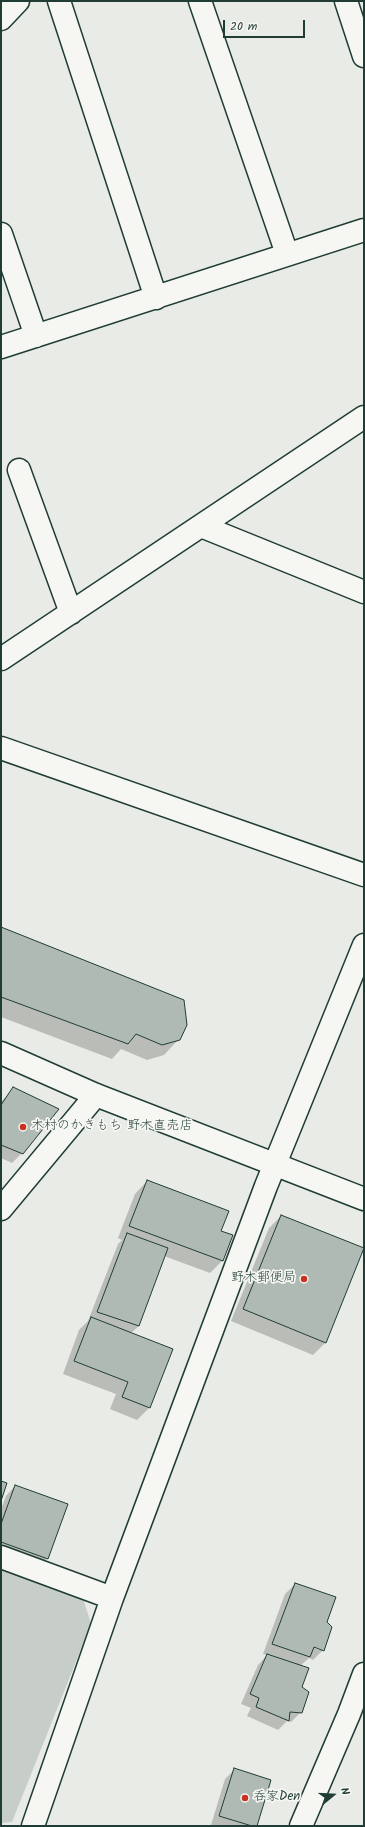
<!DOCTYPE html>
<html>
<head>
<meta charset="utf-8">
<style>
  body { margin:0 }
  #map { position:relative; width:365px; height:1827px; overflow:hidden; background:#e9ebe7; font-family:Kalam,sans-serif }
  canvas { display:block }
  .frame { position:absolute; inset:0; border:2px solid #1f3d34; pointer-events:none }
  .north { position:absolute; left:313px; top:1775px; width:40px; height:40px; -webkit-text-stroke:3px #f6f6f2; paint-order:stroke; rotate:72deg; font-size:11px; font-weight:700; line-height:16px; text-align:center; color:#1f3d34 }
  .north::after { content:''; display:block; margin:auto; width:14px; height:18px; background:#1f3d34; clip-path:polygon(50% 0,100% 100%,50% 72%,0 100%) }
  .scale { position:absolute; left:223px; top:20px; width:82px; height:18px; box-sizing:border-box; border:2px solid #1f3d34; border-top:0; padding-left:5px; font-size:12px; line-height:14px; white-space:nowrap; color:#1f3d34; -webkit-text-stroke:3px #f6f6f2; paint-order:stroke }
</style>
</head>
<body>
<div id="map">
<canvas width="365" height="1827"></canvas>
<div class="frame"></div>
<div class="north">N</div>
<div class="scale">20 m</div>
</div>
<script>
const c = document.querySelector('canvas').getContext('2d');
c.lineJoin = 'round';
function paint(path, color) { c.fillStyle = color; c.fill(path, 'evenodd'); }
const shape = rows => new Path2D(rows.map(r => 'M' + r).join(''));
function strokePath(path, color, width, dash) { c.strokeStyle = color; c.lineWidth = width; c.lineCap = dash ? 'butt' : 'round'; c.setLineDash(dash || []); c.stroke(path); }
function write(font, color, halo, rows, align = 'center') {
  c.font = font + ' Kalam,"Klee One",sans-serif'; c.lineWidth = 3.5; c.setLineDash([]); c.textBaseline = 'middle'; c.strokeStyle = halo; c.fillStyle = color; for (const [text, x, y, turn = 0] of rows) {
    c.save(); c.translate(x, y); c.rotate((+turn || 0) * Math.PI / 180); c.textAlign = isNaN(turn) ? turn : align; if (halo) c.strokeText(text, 0, 0); c.fillText(text, 0, 0); c.restore();
  }
}
const green = shape([
  [1,1568,83,1598,91,1624,12,1822,1,1823]
]);
const shadow = shape([
  [1,928,179,1039,164,1055,147,1060,121,1049,112,1059,1,1017],
  [14,1088,22,1153,12,1163,1,1158,1,1102],
  [147,1181,220,1231,232,1236,222,1261,210,1273,164,1256,139,1326,131,1333,150,1407,137,1420,110,1409,116,1394,63,1374,79,1330,88,1321,118,1244,122,1240,118,1238,135,1194],
  [281,1216,325,1343,313,1355,231,1321,269,1228],
  [15,1486,47,1558,38,1568,1,1554,1,1509,6,1496],
  [295,1584,326,1622,323,1650,313,1660,309,1658,300,1666,301,1712,291,1722,287,1721,278,1730,247,1716,251,1708,241,1704,258,1665,267,1655,263,1654,285,1594],
  [309,1645,319,1648,319,1650],
  [235,1769,256,1826,211,1825,225,1779]
]);
const building = shape([
  [1,927,184,1000,187,1025,180,1040,162,1045,136,1034,128,1044,1,997,1,927],
  [13,1087,59,1109,23,1154,1,1145,1,1105,13,1087],
  [147,1180,229,1211,221,1231,233,1235,223,1261,129,1226,147,1180],
  [281,1215,364,1248,326,1343,243,1309,281,1215],
  [127,1233,168,1248,139,1326,97,1312,127,1233],
  [91,1317,173,1349,150,1408,122,1397,128,1382,74,1361,91,1317],
  [1,1481,7,1483,1,1501,1,1481],
  [15,1485,68,1504,48,1559,1,1542,1,1524,15,1485],
  [295,1583,336,1597,327,1622,332,1627,324,1651,314,1647,310,1657,272,1644,295,1583],
  [267,1654,309,1668,302,1687,309,1692,302,1713,290,1712,289,1721,256,1707,259,1698,250,1694,267,1654],
  [234,1768,271,1780,257,1826,252,1826,219,1816,234,1768]
]);
const street = shape([
  [59,1,156,298],
  [200,1,287,254],
  [346,1,364,56],
  [1,234,36,336],
  [1,347,364,230],
  [19,470,71,613],
  [201,526,364,592],
  [1,659,364,417],
  [1,748,364,875],
  [1,1209,96,1095],
  [1,1557,112,1598],
  [33,1826,112,1598,266,1186,364,945]
]);
const secondary = shape([
  [1,19,18,1],
  [1,1053,96,1095,364,1199],
  [301,1826,349,1714,364,1674]
]);
const markers = [
  [23,1127,4,"#c8321e"],
  [304,1279,4,"#c8321e"],
  [245,1798,4,"#c8321e"]
];
const poiNames = [
  ["木村のかきもち 野木直売店",31,1127],
  ["野木郵便局",296,1279,"right"],
  ["呑家Den",253,1798]
];
paint(green, '#c7cec9');
paint(shadow, '#0003');
paint(building, '#b0bab5');
strokePath(building, '#1f3d34', 1);
strokePath(street, '#1f3d34', 25);
strokePath(secondary, '#1f3d34', 25);
strokePath(street, '#f6f6f2', 22);
strokePath(secondary, '#f6f6f2', 22);
for (const [x, y, r, color] of markers) { const dot = new Path2D(); dot.arc(x, y, r, 0, 2 * Math.PI); c.fillStyle = color; c.fill(dot); strokePath(dot, '#f6f6f2', 1.5); }
write('13px', '#1f3d34', '#f6f6f2', poiNames, 'left');
</script>
</body>
</html>
